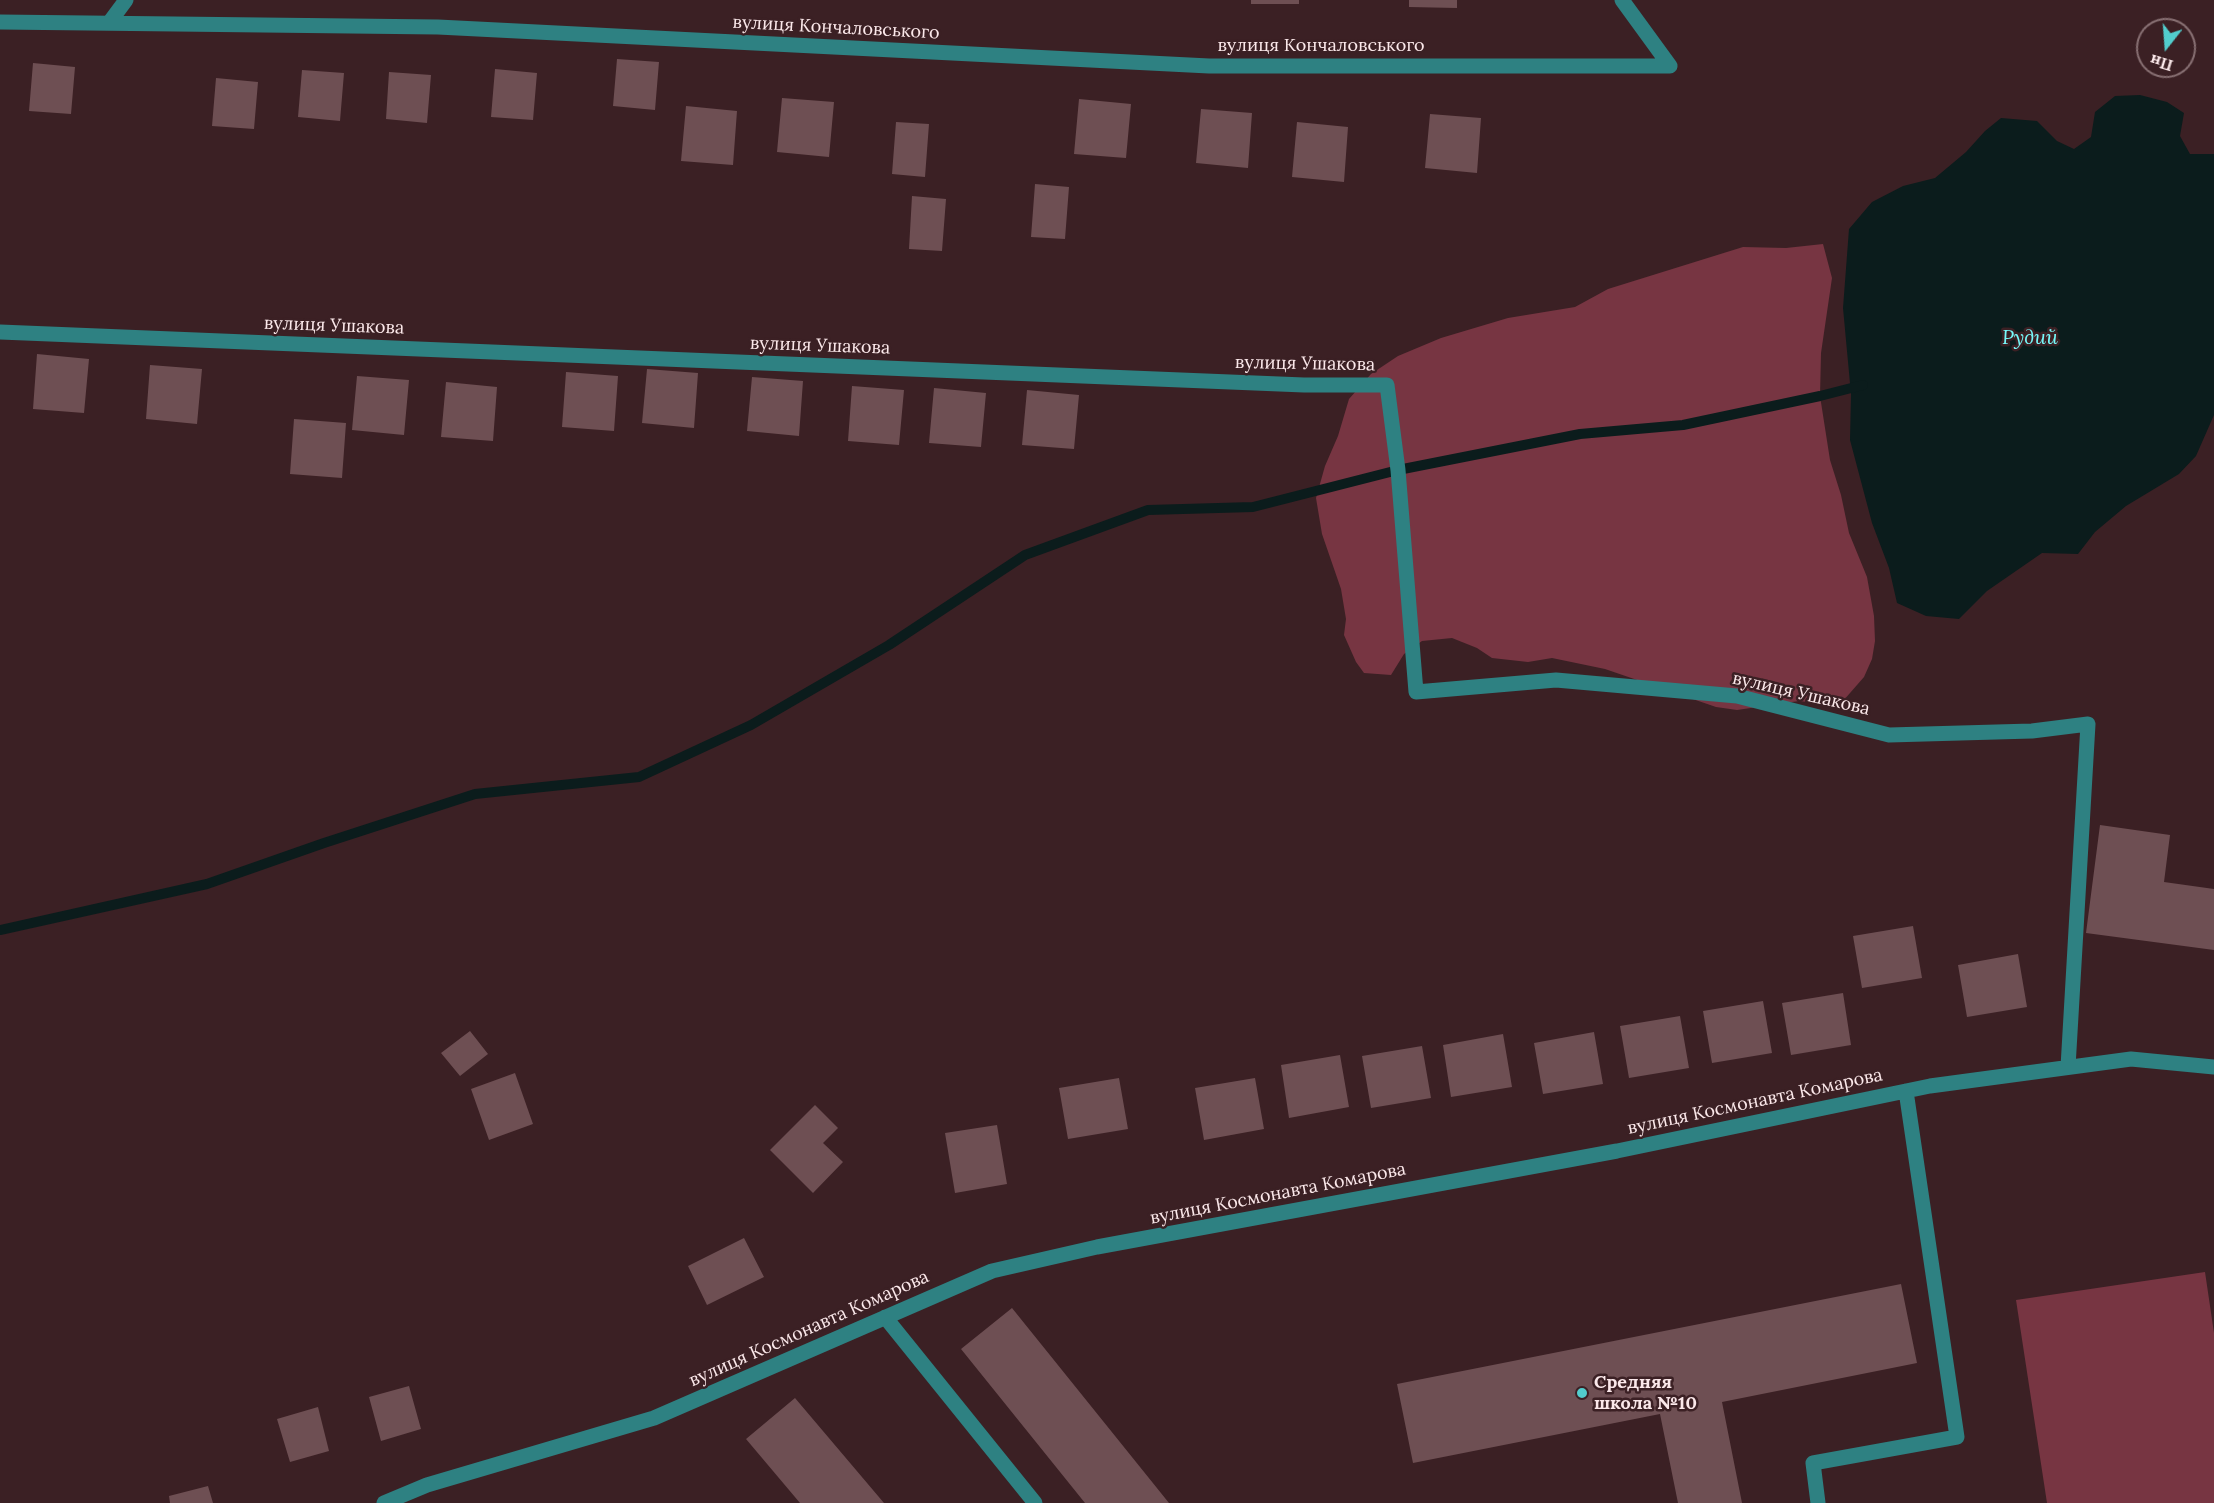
<!DOCTYPE html>
<html>
<head>
<meta charset="utf-8">
<style>
  body { margin:0 }
  #map { position:relative; width:2214px; height:1503px; overflow:hidden; background:#3b2024; font-family:Lora,serif }
  canvas { display:block }
  .north { position:absolute; left:2136px; top:18px; width:60px; height:60px; box-sizing:border-box; background:#3b2024; border:2px solid #887073; border-radius:50%; rotate:197deg; font-size:16px; font-weight:700; line-height:24px; text-align:center; color:#fbe8ea }
  .north::after { content:''; display:block; margin:auto; width:21px; height:27px; background:#52cdcd; clip-path:polygon(50% 0,100% 100%,50% 72%,0 100%) }
</style>
</head>
<body>
<div id="map">
<canvas width="2214" height="1503"></canvas>
<div class="north">Пн</div>
</div>
<script>
const c = document.querySelector('canvas').getContext('2d');
c.lineJoin = 'round';
function paint(path, color) { c.fillStyle = color; c.fill(path, 'evenodd'); }
const shape = rows => new Path2D(rows.map(r => 'M' + r).join(''));
function strokePath(path, color, width, dash) { c.strokeStyle = color; c.lineWidth = width; c.lineCap = dash ? 'butt' : 'round'; c.setLineDash(dash || []); c.stroke(path); }
function write(font, color, halo, rows, align = 'center') {
  c.font = font + ' Lora,serif'; c.lineWidth = 5; c.setLineDash([]); c.textBaseline = 'middle'; c.strokeStyle = halo; c.fillStyle = color; for (const [text, x, y, turn = 0] of rows) {
    c.save(); c.translate(x, y); c.rotate((+turn || 0) * Math.PI / 180); c.textAlign = isNaN(turn) ? turn : align; if (halo) c.strokeText(text, 0, 0); c.fillText(text, 0, 0); c.restore();
  }
}
const green = shape([
  [1823,244,1832,278,1821,353,1820,396,1830,460,1841,495,1849,533,1867,577,1874,616,1875,641,1872,659,1864,677,1843,701,1825,704,1799,701,1737,710,1716,707,1605,669,1552,658,1528,662,1492,658,1477,648,1452,638,1422,641,1404,654,1391,675,1364,673,1356,662,1344,635,1346,619,1341,589,1322,534,1316,498,1325,466,1338,436,1349,399,1371,374,1398,356,1441,338,1508,318,1575,307,1608,289,1743,247,1786,248],
  [2205,1272,2214,1333,2214,1503,2047,1503,2016,1300]
]);
const water = shape([
  [2140,95,2167,102,2184,113,2180,136,2190,154,2214,154,2214,415,2196,456,2179,474,2126,506,2095,532,2078,554,2042,553,1987,591,1959,619,1926,616,1897,603,1889,568,1872,523,1850,440,1851,394,1843,308,1849,229,1872,202,1903,186,1935,178,1966,152,1985,131,2001,118,2037,121,2057,141,2074,149,2091,137,2095,112,2115,96]
]);
const stream = shape([
  [0,930,207,884,324,843,475,794,639,777,751,725,889,645,1025,555,1148,510,1253,507,1398,470,1580,434,1683,425,1820,396,1863,385]
]);
const building = shape([
  [1251,0,1299,0,1299,4,1251,4],
  [1409,0,1457,0,1457,8,1409,7],
  [617,59,659,62,655,110,613,106],
  [33,63,75,67,71,114,29,111],
  [495,69,537,73,533,120,491,117],
  [302,70,344,73,340,121,298,117],
  [389,72,431,75,427,123,386,119],
  [216,78,258,82,254,129,212,126],
  [782,98,834,102,829,157,777,152],
  [1079,99,1131,104,1126,158,1074,154],
  [686,106,737,111,733,165,681,161],
  [1201,109,1252,113,1248,168,1196,163],
  [1430,114,1481,118,1477,173,1425,168],
  [896,122,929,124,925,177,892,174],
  [1297,122,1348,127,1344,182,1292,177],
  [1035,184,1069,187,1065,239,1031,237],
  [912,196,946,199,942,251,909,249],
  [37,354,89,359,84,413,33,409],
  [150,365,202,369,197,424,146,419],
  [647,369,698,373,694,428,642,423],
  [566,372,618,376,614,431,562,427],
  [357,376,409,380,404,435,352,430],
  [752,377,803,381,799,436,747,431],
  [446,382,497,387,493,441,441,437],
  [852,386,904,390,899,445,848,441],
  [934,388,986,393,981,447,929,443],
  [1027,390,1079,395,1074,449,1022,445],
  [294,419,346,423,342,478,290,474],
  [2100,825,2170,835,2164,882,2214,889,2214,950,2086,933],
  [1913,926,1922,978,1862,988,1853,936],
  [2018,954,2027,1007,1967,1017,1958,965],
  [1843,993,1851,1045,1791,1055,1782,1003],
  [1763,1001,1772,1053,1712,1063,1703,1011],
  [1680,1016,1689,1068,1629,1078,1620,1026],
  [470,1031,488,1054,460,1076,441,1053],
  [1594,1032,1603,1084,1543,1094,1534,1043],
  [1503,1034,1512,1087,1451,1097,1443,1045],
  [1422,1046,1431,1098,1371,1108,1362,1056],
  [1340,1055,1349,1107,1289,1118,1281,1065],
  [515,1073,533,1124,489,1140,471,1089],
  [1119,1078,1128,1129,1068,1139,1059,1088],
  [1255,1078,1264,1129,1204,1140,1195,1088],
  [815,1105,838,1128,823,1143,843,1162,813,1193,770,1150],
  [997,1125,1007,1184,955,1193,945,1133],
  [744,1238,764,1277,707,1305,688,1266],
  [1901,1284,1917,1363,1722,1402,1742,1503,1678,1503,1660,1414,1413,1463,1397,1384],
  [1012,1308,1169,1503,1085,1503,961,1349],
  [409,1386,421,1429,381,1441,369,1397],
  [795,1398,884,1503,800,1503,746,1439],
  [318,1407,329,1451,290,1462,277,1419],
  [208,1486,213,1503,170,1503,169,1496]
]);
const minor = shape([
  [1622,0,1670,66],
  [0,22,438,27,1209,66,1670,66],
  [109,23,126,0],
  [0,332,1304,385,1387,385,1398,470,1416,692,1556,680,1737,696,1889,735,2032,731,2088,724,2068,1067],
  [885,1317,1035,1503],
  [384,1503,427,1485,654,1418,992,1271,1097,1247,1617,1151,1930,1086,2131,1059,2214,1067],
  [1818,1503,1813,1463,1957,1437,1906,1091]
]);
const markers = [
  [1582,1393,6,"#52cdcd"]
];
const streetNames = [
  ["вулиця Кончаловського",836,28,3],
  ["вулиця Кончаловського",1321,46],
  ["вулиця Ушакова",334,326,2],
  ["вулиця Ушакова",820,346,2],
  ["вулиця Ушакова",1305,364,1],
  ["вулиця Ушакова",1801,694,13],
  ["вулиця Космонавта Комарова",1755,1102,-12],
  ["вулиця Космонавта Комарова",1278,1194,-11],
  ["вулиця Космонавта Комарова",809,1329,-24]
];
const poiNames = [
  ["Средняя",1594,1383],
  ["школа №10",1594,1404]
];
const waterNames = [
  ["Рудий",2030,338]
];
paint(green, '#773542');
paint(water, '#0b1c1c');
strokePath(stream, '#0b1c1c', 10);
paint(building, '#6e4f53');
strokePath(minor, '#2e8182', 15);
for (const [x, y, r, color] of markers) { const dot = new Path2D(); dot.arc(x, y, r, 0, 2 * Math.PI); c.fillStyle = color; c.fill(dot); strokePath(dot, '#3b2024', 2); }
write('18px', '#fbe8ea', '#3b2024', streetNames);
write('bold 18px', '#fbe8ea', '#3b2024', poiNames, 'left');
write('italic 20px', '#77fafb', '#3b2024', waterNames);
</script>
</body>
</html>
